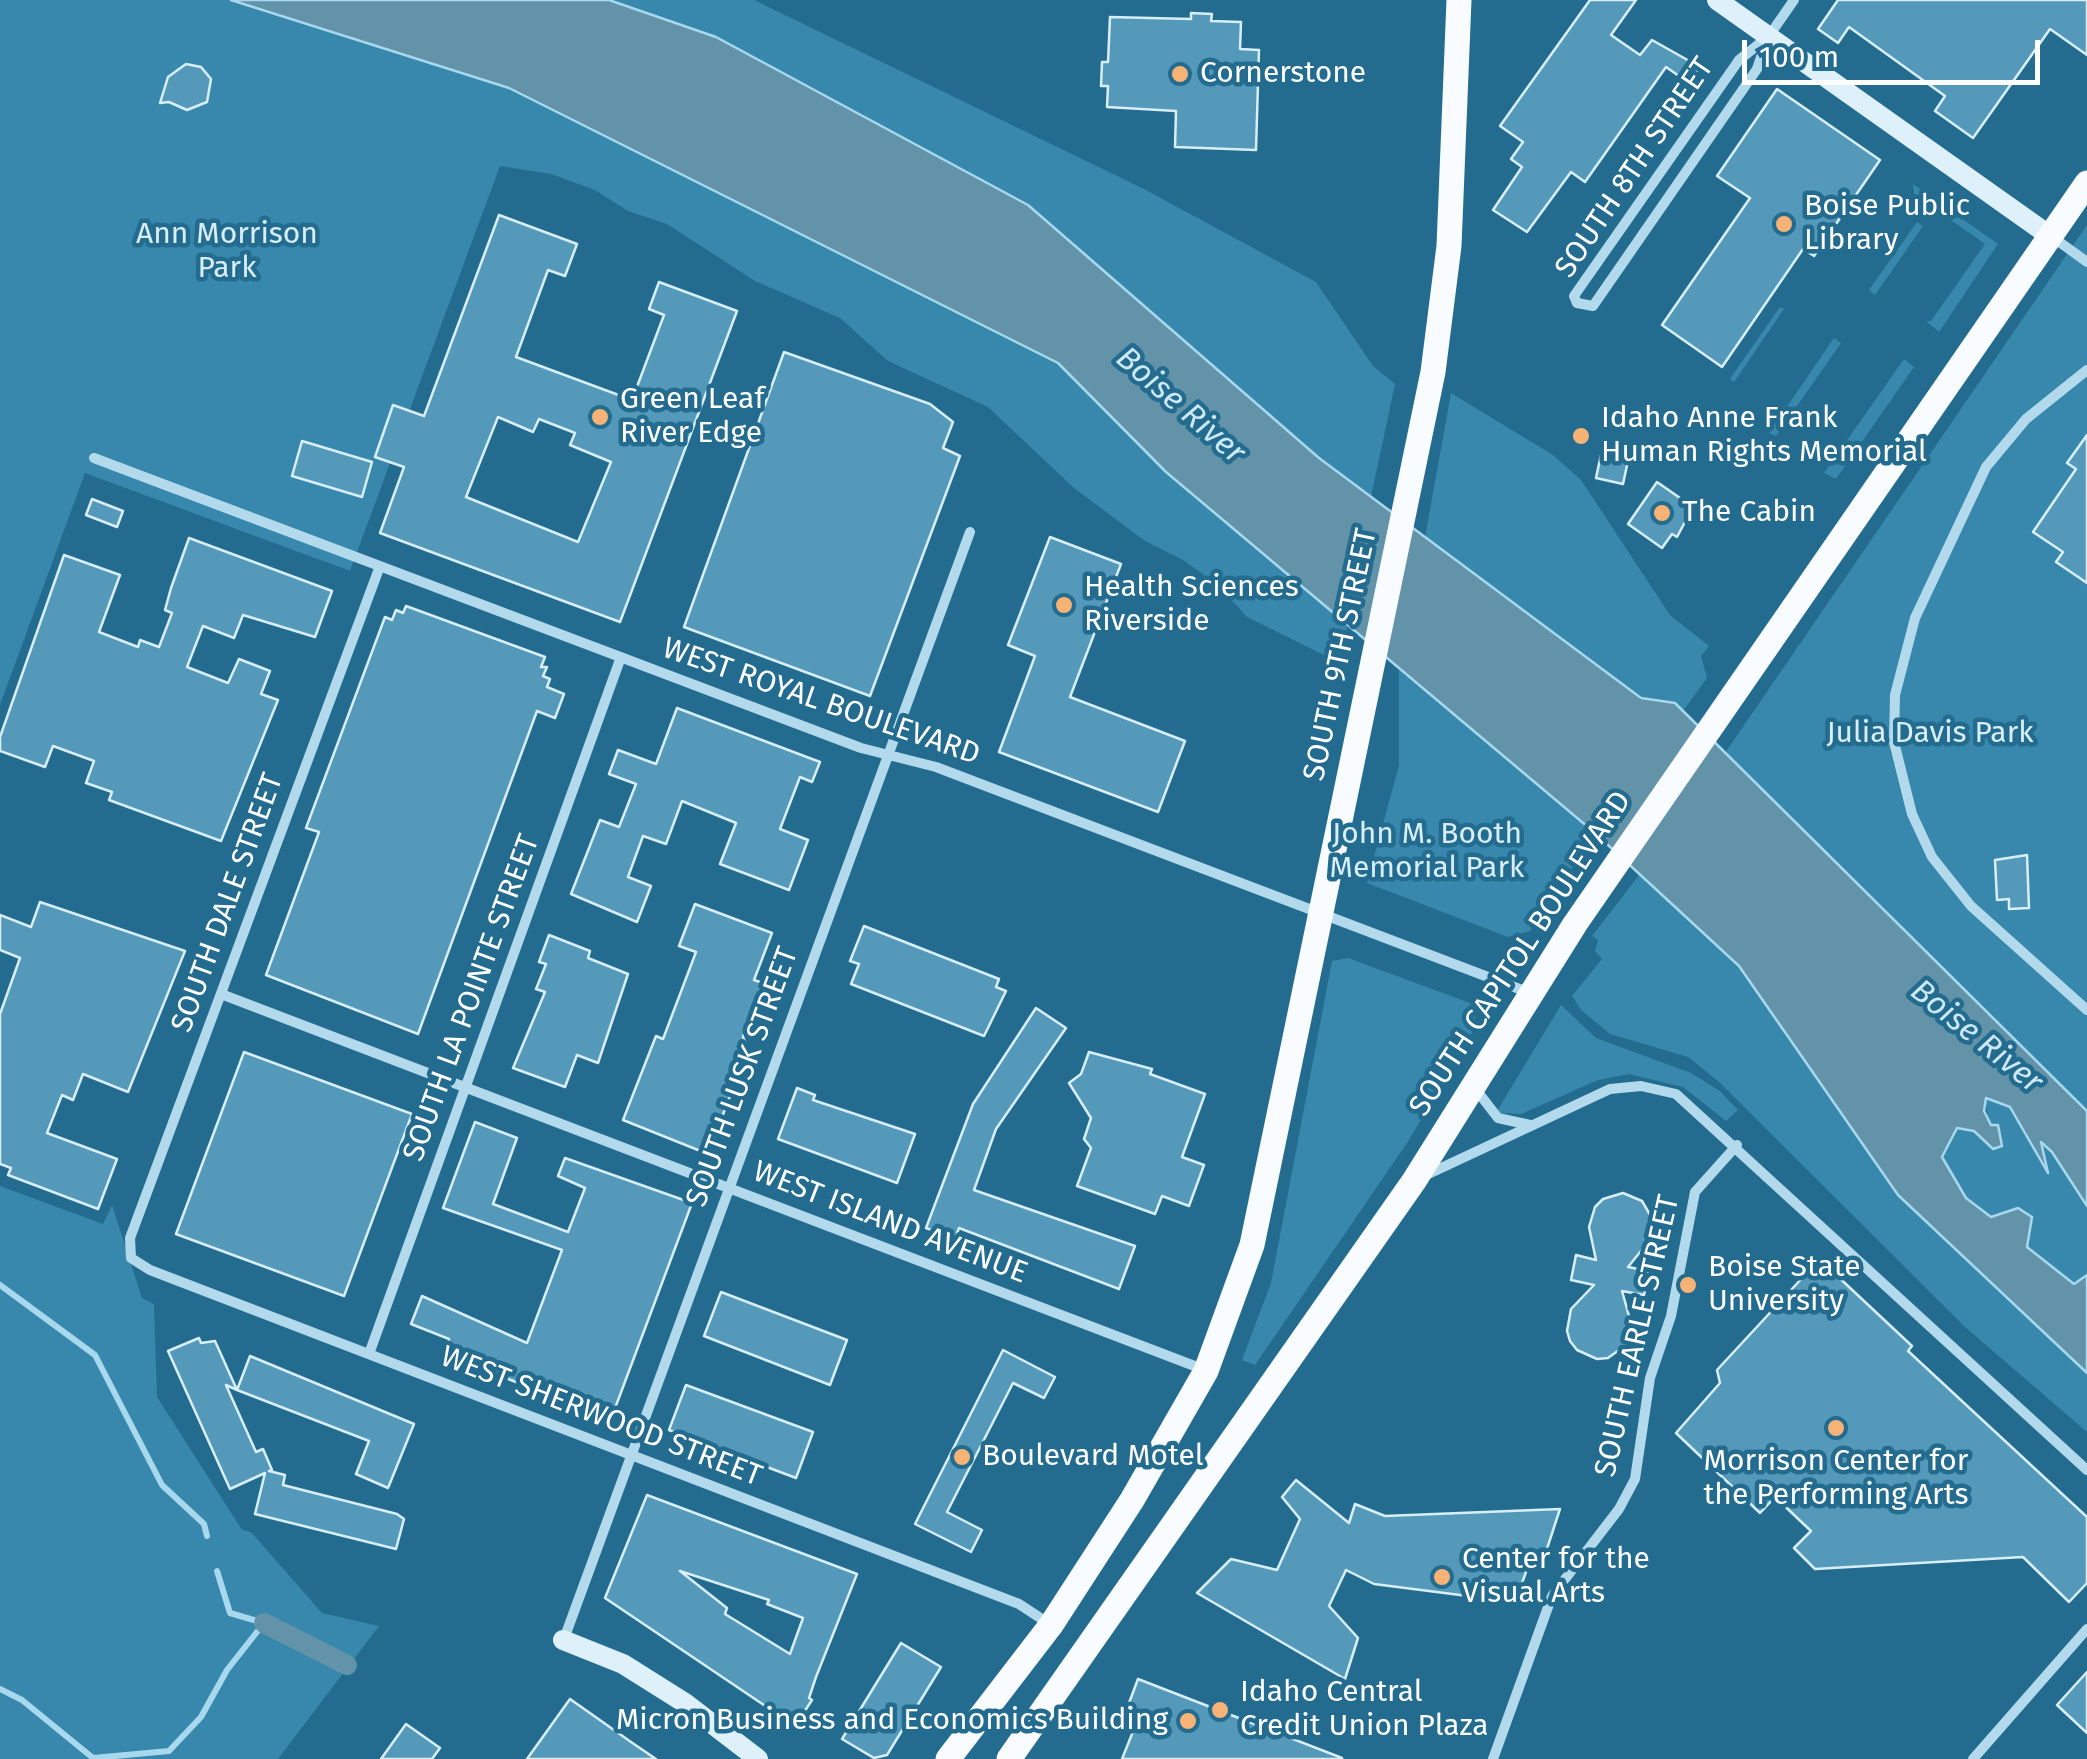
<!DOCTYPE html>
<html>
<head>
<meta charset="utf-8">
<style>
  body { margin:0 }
  #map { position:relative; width:2087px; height:1759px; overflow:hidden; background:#236c8f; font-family:"Fira Sans",sans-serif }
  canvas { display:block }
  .scale { position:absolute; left:1742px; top:40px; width:298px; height:45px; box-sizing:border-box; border:5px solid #fff; border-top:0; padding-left:12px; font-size:30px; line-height:35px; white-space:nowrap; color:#fff; -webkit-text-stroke:8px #236c8f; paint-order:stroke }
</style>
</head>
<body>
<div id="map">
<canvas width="2087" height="1759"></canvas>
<div class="scale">100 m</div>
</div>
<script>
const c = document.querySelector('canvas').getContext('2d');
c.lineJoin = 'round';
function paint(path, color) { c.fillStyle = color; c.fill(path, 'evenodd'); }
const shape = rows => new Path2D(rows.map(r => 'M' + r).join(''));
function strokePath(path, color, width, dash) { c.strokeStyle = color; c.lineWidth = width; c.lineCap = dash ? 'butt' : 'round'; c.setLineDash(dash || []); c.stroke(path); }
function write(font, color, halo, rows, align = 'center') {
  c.font = font + ' "Fira Sans",sans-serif'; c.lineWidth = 9; c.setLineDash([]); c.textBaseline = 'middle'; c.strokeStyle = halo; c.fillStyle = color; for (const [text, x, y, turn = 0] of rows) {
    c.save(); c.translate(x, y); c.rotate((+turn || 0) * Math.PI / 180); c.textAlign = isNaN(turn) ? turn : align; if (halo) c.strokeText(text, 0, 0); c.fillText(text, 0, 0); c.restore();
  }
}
const green = shape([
  [0,0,231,0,509,88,639,153,1058,363,1166,472,1348,622,1340,663,1247,617,1218,585,1183,560,1145,541,1074,488,988,407,888,361,840,318,755,281,667,224,628,211,595,190,551,174,500,166,350,571,85,473,0,705],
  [609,0,754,0,1144,189,1316,282,1373,366,1395,384,1371,497,716,37],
  [1913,184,1998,244,1939,332,1926,321,1931,321,1985,244,1914,194],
  [1917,222,1923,226,1875,295,1869,290],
  [2087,225,2087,1111,1725,753],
  [1780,307,1784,309,1734,382,1730,379],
  [1834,338,1841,343,1776,436,1769,433],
  [1904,359,1914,367,1836,479,1824,473],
  [1451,393,1553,455,1581,480,1670,615,1709,646,1701,656,1707,678,1683,711,1674,703,1641,698,1425,537],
  [1399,664,1595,833,1530,931,1508,937,1367,883,1399,765],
  [1640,874,1739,966,1898,1195,2087,1373,2087,1432,1965,1327,1719,1082,1688,1057,1610,1034,1581,1010,1572,996,1602,959,1595,951,1598,940,1592,936],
  [1348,958,1470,1003,1477,1024,1407,1143,1255,1365,1242,1360,1271,1283,1332,961],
  [1561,1005,1596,1038,1691,1073,1720,1091,1738,1110,1726,1121,1683,1087,1629,1074,1598,1080,1521,1114,1500,1113,1497,1111],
  [1985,1098,2010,1107,2046,1169,2041,1140,2052,1152,2087,1206,2087,1275,2074,1285,2027,1246,2017,1208,1991,1217,1966,1198,1942,1157,1957,1128,1974,1131,1993,1149],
  [0,1186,103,1224,112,1205,142,1298,154,1304,157,1397,242,1530,251,1532,322,1613,379,1626,278,1759,0,1759]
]);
const water = shape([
  [231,0,609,0,716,37,1028,205,1319,458,1641,698,1675,703,2087,1111,2087,1206,2052,1152,2041,1142,2048,1173,2010,1107,1986,1098,1984,1111,1991,1125,1998,1125,2002,1146,1993,1149,1974,1131,1957,1128,1942,1157,1966,1198,1991,1217,2018,1208,2032,1217,2027,1247,2074,1284,2087,1275,2087,1373,1898,1195,1739,966,1595,833,1166,472,1058,363,509,88,231,0]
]);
const stream = shape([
  [0,1285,95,1355,162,1485,204,1524,207,1536],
  [0,1689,22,1700,93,1758,169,1751,201,1717,227,1670,264,1623,230,1613,217,1571]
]);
const canal = shape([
  [264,1623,347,1665]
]);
const building = shape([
  [1590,0,1636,0,1611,35,1640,55,1652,40,1700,67,1689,83,1666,67,1585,182,1571,172,1527,232,1493,210,1522,167,1511,159,1523,142,1500,126,1590,0],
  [1838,0,2087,0,2087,55,2050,29,1973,138,1935,111,1945,96,1849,27,1838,43,1818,29,1838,0],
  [1191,13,1212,14,1211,21,1241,22,1240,49,1259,50,1256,150,1175,147,1176,111,1107,107,1108,86,1101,86,1102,62,1108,62,1110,17,1191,19,1191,13],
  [186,64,201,67,211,79,207,102,187,110,169,102,160,103,168,77,186,64],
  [1777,89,1880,160,1814,256,1803,249,1722,367,1662,325,1750,198,1717,176,1777,89],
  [499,215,577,244,565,276,548,270,516,357,632,400,664,315,649,309,659,282,737,311,620,622,380,533,404,467,375,457,393,405,424,416,499,215],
  [498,417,533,432,539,419,575,433,570,445,611,462,578,542,466,497,498,417],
  [784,352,930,404,953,422,943,448,960,456,870,696,684,627,784,352],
  [2087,435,2087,583,2056,562,2063,552,2033,532,2076,469,2067,463,2087,435],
  [302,441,372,462,362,497,292,476,302,441],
  [1602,450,1629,456,1623,484,1596,478,1602,450],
  [1657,482,1693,507,1677,537,1672,534,1662,548,1628,524,1657,482],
  [92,499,123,511,117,527,86,515,92,499],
  [1050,537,1121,564,1070,697,1185,741,1158,812,999,752,1035,656,1008,645,1050,537],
  [189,538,332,591,315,637,243,615,234,638,203,626,187,667,228,683,239,659,270,671,261,694,278,700,221,841,109,800,112,792,86,783,94,761,53,746,45,767,0,751,0,737,64,555,120,575,99,632,138,647,140,640,159,647,172,613,165,610,171,588,189,538],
  [406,606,545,657,541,667,547,667,543,676,550,679,547,687,564,694,555,718,537,711,418,1034,266,975,319,832,306,828,385,617,392,620,396,610,403,613,406,606],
  [677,708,820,762,812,782,800,777,780,829,808,840,789,890,720,864,736,823,682,801,666,844,643,836,628,877,651,886,637,922,571,894,600,820,619,827,636,784,609,774,618,750,656,764,677,708],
  [2027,855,2029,908,2009,909,2009,899,1997,900,1995,860,2027,855],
  [40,902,185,951,128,1092,83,1074,73,1100,62,1095,47,1133,117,1159,98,1209,8,1175,11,1168,0,1164,0,1014,20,958,0,950,0,915,31,927,40,902],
  [695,904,772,933,754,980,763,983,743,1037,748,1049,708,1154,623,1120,656,1036,663,1039,696,952,679,946,695,904],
  [864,926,999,979,996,987,1006,991,984,1036,851,984,859,964,850,961,864,926],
  [549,935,590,951,588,958,628,974,598,1063,577,1055,565,1087,513,1068,545,992,536,989,546,964,539,962,549,935],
  [1036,1008,1066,1028,996,1129,974,1190,1135,1246,1119,1289,959,1228,955,1239,926,1228,973,1104,1036,1008],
  [244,1052,412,1114,344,1296,176,1234,244,1052],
  [1089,1052,1152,1069,1150,1074,1205,1094,1182,1157,1204,1165,1189,1206,1162,1196,1155,1214,1077,1186,1091,1148,1084,1139,1091,1118,1069,1083,1081,1074,1089,1052],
  [797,1088,815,1095,813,1100,915,1134,897,1183,778,1139,797,1088],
  [475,1122,517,1138,493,1204,568,1232,585,1188,558,1176,565,1158,692,1203,611,1419,444,1354,449,1339,411,1324,422,1296,527,1343,562,1250,443,1208,475,1122],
  [1623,1193,1642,1201,1653,1220,1649,1241,1628,1267,1649,1271,1644,1295,1622,1291,1631,1323,1626,1345,1608,1358,1597,1359,1577,1350,1570,1341,1567,1331,1571,1309,1594,1285,1571,1280,1576,1255,1596,1260,1589,1227,1595,1207,1603,1199,1623,1193],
  [1816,1263,1828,1275,1832,1271,1912,1346,1908,1351,2087,1517,2087,1583,2069,1602,2023,1557,1815,1569,1794,1548,1811,1531,1775,1497,1760,1513,1676,1433,1720,1383,1717,1370,1816,1263],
  [721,1292,847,1340,830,1385,704,1336,721,1292],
  [199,1338,201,1343,215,1341,237,1390,226,1385,256,1452,263,1449,272,1470,269,1471,285,1475,283,1485,397,1514,404,1519,396,1549,255,1514,265,1473,230,1489,168,1351,199,1338],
  [1003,1350,1055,1377,1044,1398,1013,1383,947,1512,982,1530,971,1552,915,1524,1003,1350],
  [250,1356,414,1424,388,1488,356,1474,369,1441,237,1390,250,1356],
  [686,1385,813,1432,796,1478,669,1430,686,1385],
  [1296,1480,1349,1523,1355,1504,1385,1516,1560,1509,1542,1564,1529,1564,1515,1602,1374,1584,1346,1570,1329,1606,1358,1638,1345,1679,1197,1593,1231,1559,1277,1570,1300,1519,1282,1497,1296,1480],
  [647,1495,857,1574,816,1677,809,1698,812,1700,795,1726,605,1598,647,1495],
  [680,1571,769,1600,767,1604,803,1618,790,1654,725,1614,727,1608,680,1571],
  [901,1643,941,1667,887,1755,874,1758,842,1739,901,1643],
  [2087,1672,2087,1733,2057,1705,2087,1672],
  [1138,1679,1342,1758,1342,1759,1122,1759,1136,1724,1123,1719,1138,1679],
  [570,1699,631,1742,656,1759,527,1759,570,1699],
  [406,1724,440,1748,432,1759,381,1759,406,1724]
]);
const street = shape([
  [1768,37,1757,69,1593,306,1577,303,1574,296,1739,60,1769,36,1794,0],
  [2051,236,2087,262],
  [2087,370,2026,419,1986,467,1915,618,1895,695,1894,742,1912,814,1932,857,1971,906,2087,1010],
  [94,458,861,748,936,767,1530,993],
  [380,566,130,1238,131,1258,150,1270,1019,1604,1051,1625],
  [221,994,1205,1370],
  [1474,1087,1498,1118,1530,1125],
  [1424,1176,1610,1089,1641,1086,1676,1094,2087,1470],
  [369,1354,621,657],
  [564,1639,970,532],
  [1493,1759,1552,1596,1619,1509,1635,1479,1650,1378,1671,1316,1695,1192,1737,1145],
  [1973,1759,2087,1629]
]);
const secondary = shape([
  [1717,0,2050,236],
  [563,1640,623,1664,685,1703,758,1759]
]);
const primary = shape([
  [948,1759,1051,1625,1132,1500,1206,1371,1252,1245,1433,372,1449,246,1459,0],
  [1009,1759,1414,1181,1575,924,2087,183]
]);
const markers = [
  [1180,74,10,"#f7b275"],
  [1784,224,10,"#f7b275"],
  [600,417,10,"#f7b275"],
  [1581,436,10,"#f7b275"],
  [1662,513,10,"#f7b275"],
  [1064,605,10,"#f7b275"],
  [1688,1285,10,"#f7b275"],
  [1836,1428,10,"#f7b275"],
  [962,1457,10,"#f7b275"],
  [1442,1577,10,"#f7b275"],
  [1220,1710,10,"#f7b275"],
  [1188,1721,10,"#f7b275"]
];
const poiNames = [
  ["Cornerstone",1200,74],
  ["Boise Public",1804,207],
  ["Library",1804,241],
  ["Green Leaf",620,400],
  ["River Edge",620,434],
  ["Idaho Anne Frank",1601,419],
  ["Human Rights Memorial",1601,453],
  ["The Cabin",1682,513],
  ["Health Sciences",1084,588],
  ["Riverside",1084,622],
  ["Boise State",1708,1268],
  ["University",1708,1302],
  ["Boulevard Motel",982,1457],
  ["Morrison Center for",1836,1462,"center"],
  ["the Performing Arts",1836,1496,"center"],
  ["Center for the",1462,1560],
  ["Visual Arts",1462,1594],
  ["Idaho Central",1240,1693],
  ["Credit Union Plaza",1240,1727],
  ["Micron Business and Economics Building",1168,1721,"right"]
];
const streetNames = [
  ["SOUTH 8TH STREET",1635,168,-56],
  ["SOUTH 9TH STREET",1341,655,-78],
  ["WEST ROYAL BOULEVARD",821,702,19],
  ["SOUTH DALE STREET",228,903,-70],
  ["SOUTH CAPITOL BOULEVARD",1521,954,-57],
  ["SOUTH LA POINTE STREET",472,998,-70],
  ["SOUTH LUSK STREET",743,1077,-70],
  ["WEST ISLAND AVENUE",890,1223,21],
  ["SOUTH EARLE STREET",1638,1336,-77],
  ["WEST SHERWOOD STREET",601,1417,21]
];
const parkNames = [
  ["Ann Morrison",227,235],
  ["Park",227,269],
  ["Julia Davis Park",1930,734],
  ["John M. Booth",1427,835],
  ["Memorial Park",1427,869]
];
const waterNames = [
  ["Boise River",1180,406,41],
  ["Boise River",1976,1037,39]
];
paint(green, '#3788ac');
paint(water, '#6393a9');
strokePath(water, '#a7d8ed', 2.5);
strokePath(stream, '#a7d8ed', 6);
strokePath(canal, '#6393a9', 20);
paint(building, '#5499b9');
strokePath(building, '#d8eff9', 2.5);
strokePath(street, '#b3daec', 10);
strokePath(secondary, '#def0f9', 20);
strokePath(primary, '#f8fcff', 25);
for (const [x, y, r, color] of markers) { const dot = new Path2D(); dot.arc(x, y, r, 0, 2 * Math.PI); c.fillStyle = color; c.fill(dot); strokePath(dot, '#236c8f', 4); }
write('30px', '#fff', '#236c8f', poiNames, 'left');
write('30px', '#fff', '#236c8f', streetNames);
write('30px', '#d8eff9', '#236c8f', parkNames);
write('italic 32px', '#cce9f5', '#236c8f', waterNames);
</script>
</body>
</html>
